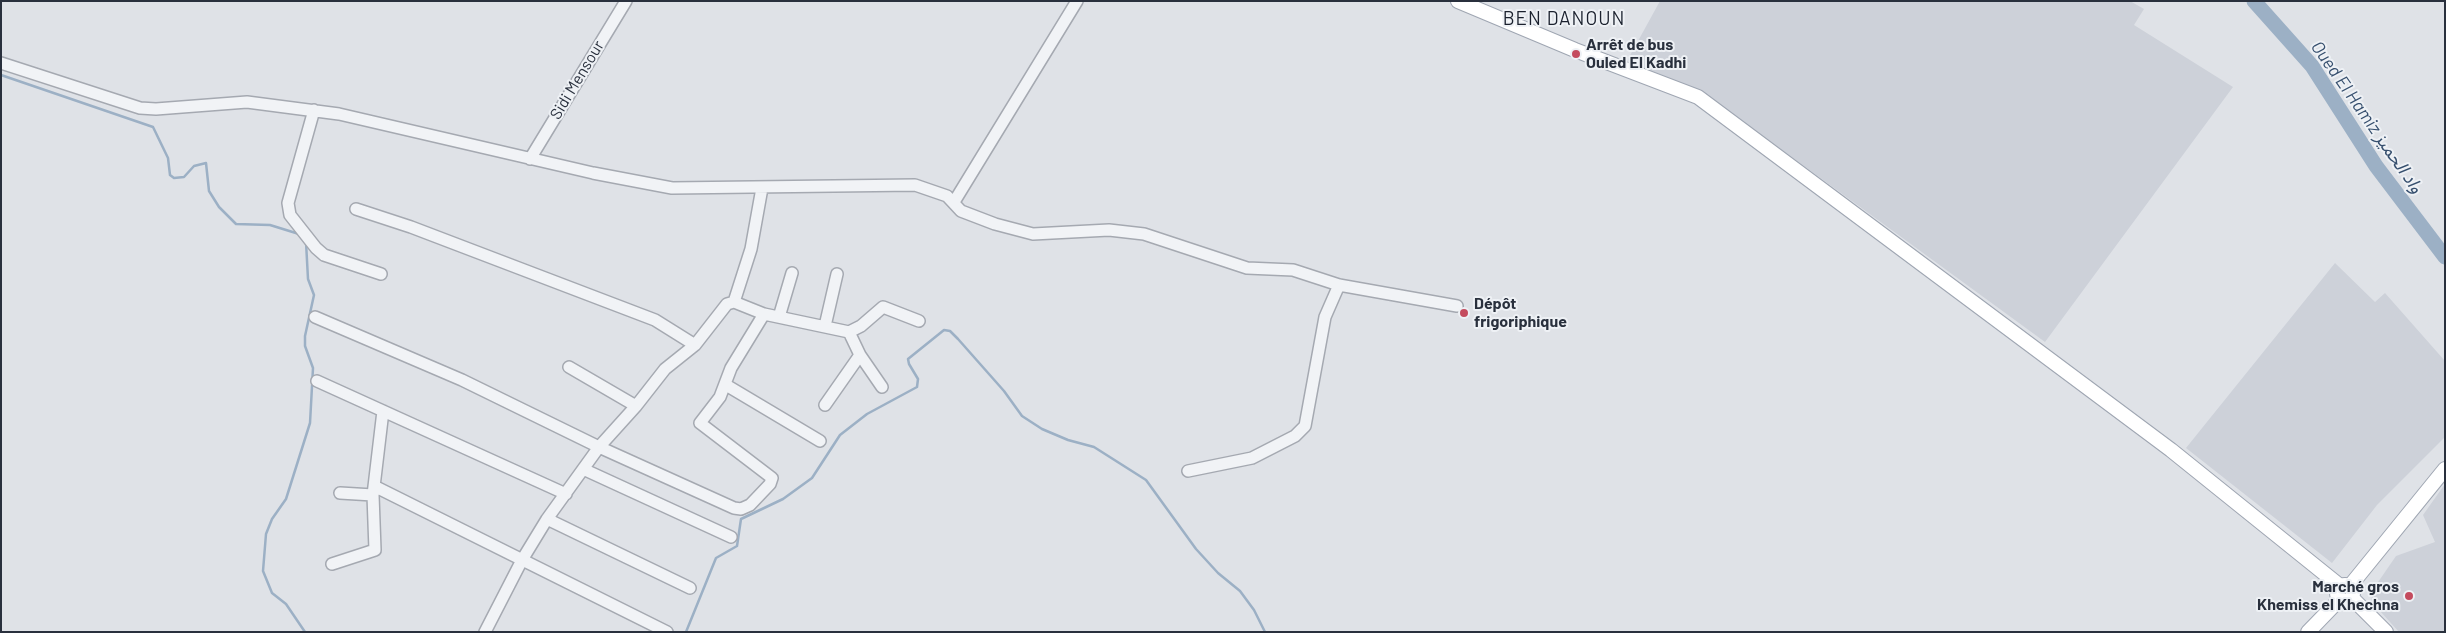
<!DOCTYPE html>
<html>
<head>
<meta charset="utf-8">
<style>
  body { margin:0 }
  #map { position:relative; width:2446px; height:633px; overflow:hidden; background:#dfe2e7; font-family:Barlow,sans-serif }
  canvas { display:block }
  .frame { position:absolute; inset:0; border:2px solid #29303d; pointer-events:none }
</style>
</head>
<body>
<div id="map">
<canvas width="2446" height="633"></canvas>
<div class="frame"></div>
</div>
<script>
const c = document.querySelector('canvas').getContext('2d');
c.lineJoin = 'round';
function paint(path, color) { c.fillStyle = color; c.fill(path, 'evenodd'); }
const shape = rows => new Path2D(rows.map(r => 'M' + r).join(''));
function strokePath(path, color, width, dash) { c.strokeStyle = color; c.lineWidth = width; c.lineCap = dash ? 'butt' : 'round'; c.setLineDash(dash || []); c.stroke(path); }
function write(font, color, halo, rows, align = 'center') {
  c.font = font + ' Barlow,"Noto Sans Arabic",sans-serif'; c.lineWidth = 4; c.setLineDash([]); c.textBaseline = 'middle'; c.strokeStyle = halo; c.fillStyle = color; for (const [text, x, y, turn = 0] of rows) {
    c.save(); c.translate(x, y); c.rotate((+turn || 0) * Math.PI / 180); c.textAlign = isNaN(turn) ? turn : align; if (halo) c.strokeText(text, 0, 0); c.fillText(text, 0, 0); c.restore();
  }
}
const built = shape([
  [1660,1,2130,1,2144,9,2134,25,2233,87,2045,342,1704,93,1627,61],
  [2335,263,2375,302,2385,293,2445,361,2445,437,2377,505,2332,563,2186,448],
  [2445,484,2445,632,2399,632,2371,601,2374,588,2396,556,2435,542,2423,515]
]);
const stream = shape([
  [1,75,153,127,168,158,170,175,174,178,184,177,194,166,206,163,209,191,219,207,236,224,270,225,299,234],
  [305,632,286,604,272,593,263,571,266,534,272,519,286,499,310,423,313,368,305,346,305,336,314,295,308,279,306,242],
  [686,632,716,558,737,546,741,519,783,499,812,478,840,435,867,414,917,387,918,379,909,364,908,359,944,330,950,331,958,339,1004,391,1022,416,1042,429,1068,440,1094,447,1146,480,1196,549,1218,573,1240,591,1254,610,1265,632]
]);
const river = shape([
  [2254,1,2312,66,2376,166,2445,257]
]);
const minor = shape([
  [1,63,140,108,156,109,247,102,339,114,593,173,672,188,915,185,947,196,961,211,995,224,1033,234,1109,230,1144,234,1247,268,1293,270,1339,285,1457,306],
  [314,110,288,203,290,215,316,248,324,255,381,274],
  [530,159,626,1],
  [954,202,1077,1],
  [356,209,411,227,655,320,695,345],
  [734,302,751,249,762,188],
  [315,317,462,380,599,447,734,508,741,509,750,505,770,484,772,478,700,423,720,397,731,368,764,314],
  [779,317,792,273],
  [825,326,837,274],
  [849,332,860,355,882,387],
  [569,367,636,406],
  [317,381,566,494],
  [726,385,820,441],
  [825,405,860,355],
  [583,469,731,537],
  [1188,471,1252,458,1295,436,1305,426,1325,317,1339,285],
  [376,487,667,632],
  [340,493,373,495],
  [547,519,690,588],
  [332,564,375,550,373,495,383,411],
  [485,632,522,560,547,519,599,447,636,406,665,369,695,345,727,304,734,302,764,314,849,332,861,326,883,307,919,321]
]);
const major = shape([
  [1458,1,1575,50,1698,97,2171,450,2340,586],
  '2337 593a8 8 0 1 1 16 0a8 8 0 1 1-16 0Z',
  [2350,586,2445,469],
  [2352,598,2386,632],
  [2308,632,2340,599]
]);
const markers = [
  [1576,54,5,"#c44b5e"],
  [1464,313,5,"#c44b5e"],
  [2409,596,5,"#c44b5e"]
];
const poiNames = [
  ["Arrêt de bus",1586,45],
  ["Ouled El Kadhi",1586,63],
  ["Dépôt",1474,304],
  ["frigoriphique",1474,322],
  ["Marché gros",2399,587,"right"],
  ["Khemiss el Khechna",2399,605,"right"]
];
const streetNames = [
  ["Sidi Mensour",577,80,-59]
];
const waterNames = [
  ["Oued El Hamiz واد الحميز",2367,117,55]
];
const quarterNames = [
  ["BEN DANOUN",1564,19]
];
paint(built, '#cdd1d9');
strokePath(stream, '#9cb0c5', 2.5);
strokePath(river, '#9cb0c5', 15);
strokePath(minor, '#a5a9b1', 14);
strokePath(major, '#9fa6b2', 16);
strokePath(minor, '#f1f3f6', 11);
strokePath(major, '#fff', 14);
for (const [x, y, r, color] of markers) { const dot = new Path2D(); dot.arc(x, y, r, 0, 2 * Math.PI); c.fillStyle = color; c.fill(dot); strokePath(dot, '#eef1f5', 2); }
write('bold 16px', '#29303d', '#eef1f5', poiNames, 'left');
write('16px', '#29303d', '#eef1f5', streetNames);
write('italic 18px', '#364f6e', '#eef1f5', waterNames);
c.letterSpacing = '1px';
write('19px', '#1b212e', '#eef1f5', quarterNames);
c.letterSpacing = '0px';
</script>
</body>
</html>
